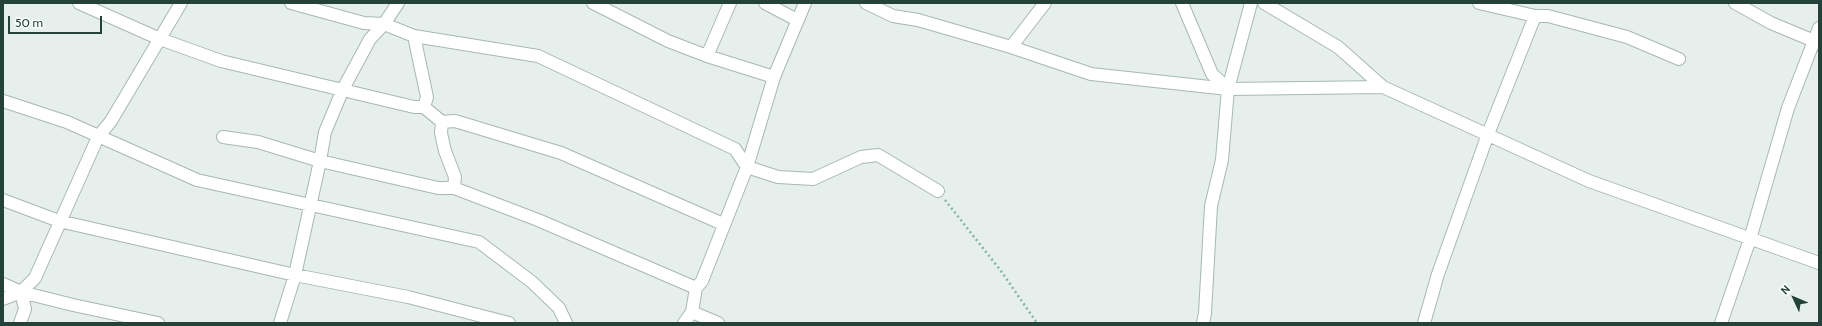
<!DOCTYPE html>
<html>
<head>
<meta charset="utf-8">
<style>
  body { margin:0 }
  #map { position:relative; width:1822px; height:326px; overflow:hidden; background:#e6efeb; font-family:Cabin,sans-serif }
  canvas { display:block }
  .frame { position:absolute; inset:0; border:4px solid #24423a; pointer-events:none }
  .north { position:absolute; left:1774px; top:278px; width:40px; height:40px; -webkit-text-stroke:3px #f7fbf9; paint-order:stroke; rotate:314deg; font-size:11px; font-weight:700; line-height:16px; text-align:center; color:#24423a }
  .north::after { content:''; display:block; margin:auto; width:14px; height:18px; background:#24423a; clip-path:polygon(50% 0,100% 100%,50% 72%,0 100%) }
  .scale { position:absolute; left:8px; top:16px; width:94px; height:18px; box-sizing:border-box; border:2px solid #24423a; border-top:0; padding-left:5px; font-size:12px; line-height:14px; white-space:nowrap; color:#24423a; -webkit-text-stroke:3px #f7fbf9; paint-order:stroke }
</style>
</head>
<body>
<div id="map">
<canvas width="1822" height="326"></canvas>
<div class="frame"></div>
<div class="north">N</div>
<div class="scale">50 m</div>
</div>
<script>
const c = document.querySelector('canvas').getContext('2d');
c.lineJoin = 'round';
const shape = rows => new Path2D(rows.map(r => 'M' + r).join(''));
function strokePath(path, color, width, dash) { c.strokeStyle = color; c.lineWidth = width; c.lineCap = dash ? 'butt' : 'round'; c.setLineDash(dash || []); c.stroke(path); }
const path = shape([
  [945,200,1001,271,1037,323]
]);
const street = shape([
  [79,3,160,39,221,61,414,107,424,107,442,122,455,121,561,153,723,224],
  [291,3,364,23,384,24,414,36,538,56,735,149,747,167,778,177,813,179,861,157,878,155,938,191],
  [593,3,668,41,707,56,774,77],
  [765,3,797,20],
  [866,3,893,16,918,20,1011,47,1091,74,1228,89,1383,87,1589,181,1819,263],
  [1182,3,1212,74,1228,89],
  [1264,3,1338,47,1383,87],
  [1479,3,1535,16,1548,16,1627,37,1679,59],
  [1735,3,1771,23,1819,43],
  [414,36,427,97,424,107],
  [1011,47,1045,3],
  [707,56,730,3],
  [3,101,67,122,197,180,479,242,532,282,559,308,566,323],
  [442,122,441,133,445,151,455,177,454,188],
  [223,137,258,142,320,161,438,188,454,188,538,220,696,288],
  [3,200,59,221,295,275,408,297,509,323],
  [3,284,21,292,73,305,158,323],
  [3,299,21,292,35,278,98,137,111,121,181,3],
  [692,312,718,323],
  [20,323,25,309,21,292],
  [280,323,295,275,320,161,325,132,343,89,370,39,384,24,398,3],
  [684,323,692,312,696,288,702,281,747,167,774,77,805,3],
  [1203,323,1205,313,1211,206,1222,160,1228,89,1251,3],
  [1424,323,1438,274,1488,134,1535,16],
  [1721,323,1750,239,1788,108,1819,28]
]);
strokePath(street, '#a8b8b2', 14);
strokePath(path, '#86b3a5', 2.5, [2, 3]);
strokePath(street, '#fff', 12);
</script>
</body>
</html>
